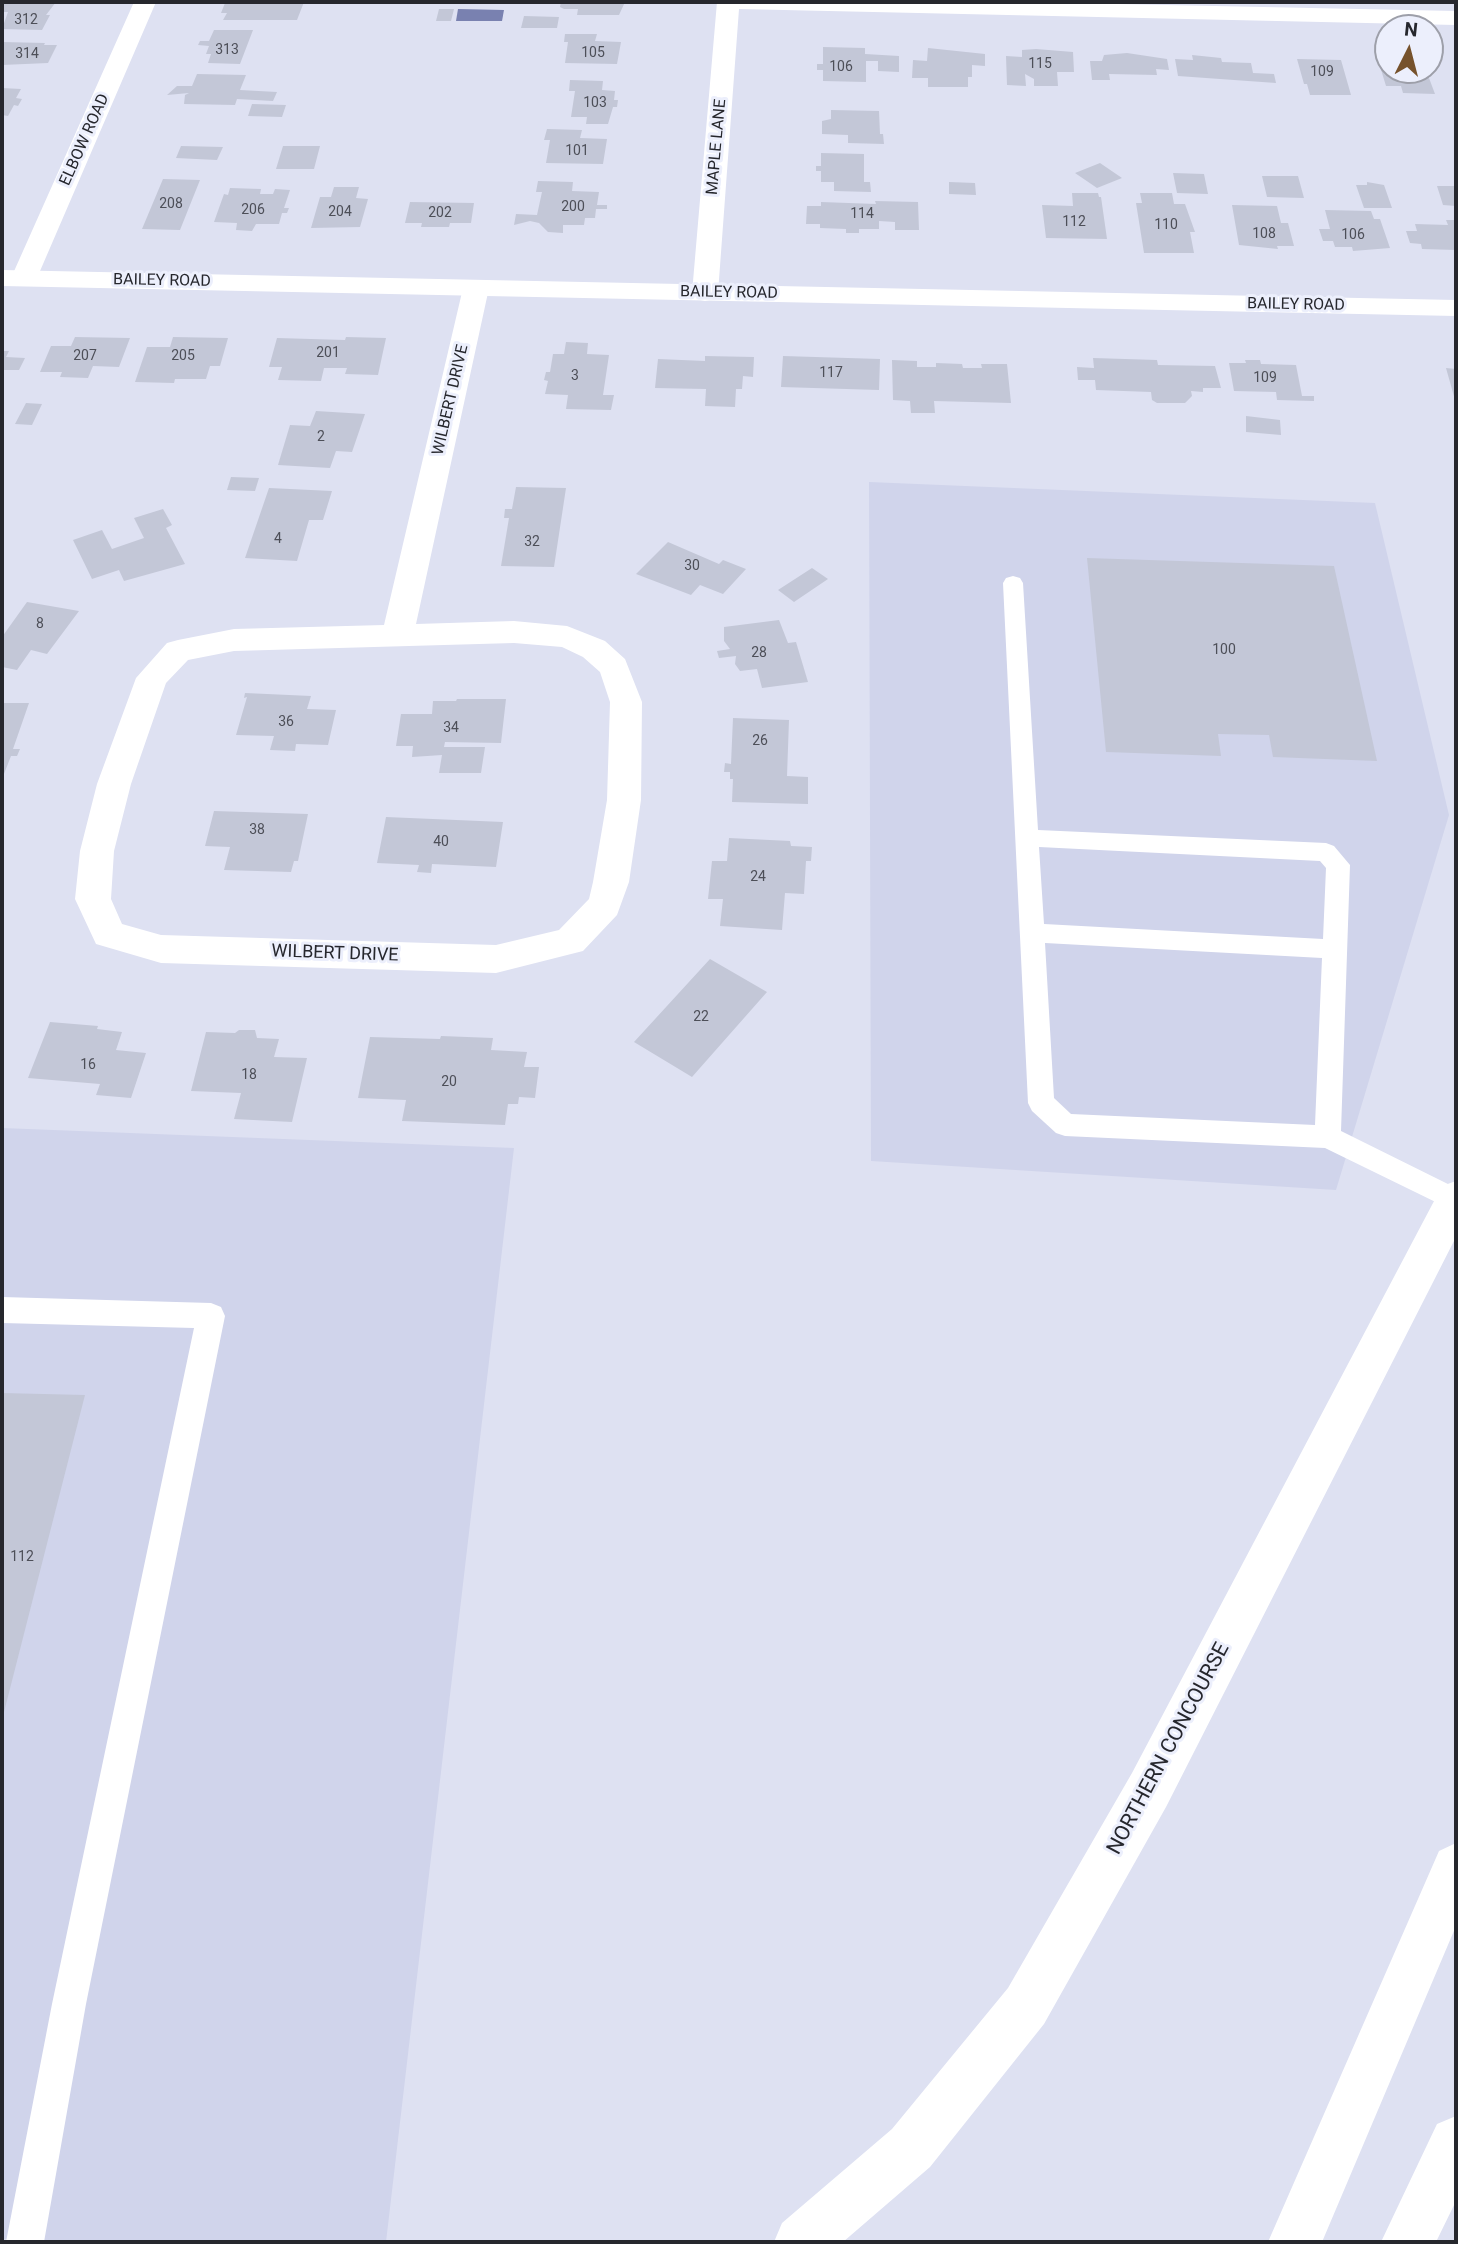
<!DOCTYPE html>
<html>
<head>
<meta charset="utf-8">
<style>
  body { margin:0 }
  #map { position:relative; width:1458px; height:2244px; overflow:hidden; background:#dee1f2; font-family:Roboto,sans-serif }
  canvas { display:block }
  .frame { position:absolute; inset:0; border:4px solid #26272d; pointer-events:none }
  .north { position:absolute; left:1374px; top:14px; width:70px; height:70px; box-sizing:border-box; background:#eceffc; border:2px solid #9d9fa9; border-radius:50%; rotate:6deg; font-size:19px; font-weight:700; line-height:28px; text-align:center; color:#26272d }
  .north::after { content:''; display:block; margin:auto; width:24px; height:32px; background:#76522c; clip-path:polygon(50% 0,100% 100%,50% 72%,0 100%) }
</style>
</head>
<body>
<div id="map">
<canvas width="1458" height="2244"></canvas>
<div class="frame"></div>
<div class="north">N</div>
</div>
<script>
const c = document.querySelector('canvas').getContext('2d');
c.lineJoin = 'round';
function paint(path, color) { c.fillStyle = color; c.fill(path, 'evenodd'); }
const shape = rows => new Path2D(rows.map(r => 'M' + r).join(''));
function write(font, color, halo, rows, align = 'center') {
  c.font = font + ' Roboto,sans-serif'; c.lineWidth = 6; c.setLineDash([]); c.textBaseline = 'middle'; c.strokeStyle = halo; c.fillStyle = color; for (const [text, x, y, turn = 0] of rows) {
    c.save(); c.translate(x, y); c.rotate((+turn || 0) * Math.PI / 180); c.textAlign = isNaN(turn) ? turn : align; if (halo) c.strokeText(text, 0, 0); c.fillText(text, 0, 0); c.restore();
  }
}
const built = shape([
  [869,482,1375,503,1449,815,1336,1190,871,1161],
  [2,1128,514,1148,386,2242,37,2242,2,2239]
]);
const water = shape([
  [458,9,504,10,502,21,456,21]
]);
const building = shape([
  [2,2,56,2,46,15,50,15,42,30,2,29,8,12,2,12],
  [231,2,304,2,297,20,223,20,227,13,221,13,225,3],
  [561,2,625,2,619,15,577,15,578,9,564,9,560,7],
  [439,9,454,9,451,21,436,21],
  [524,16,559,17,557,28,521,28],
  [214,30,253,30,240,64,208,63,211,54,206,54,209,46,198,45,200,41,209,41],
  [565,34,597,34,595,41,621,42,617,64,565,63,568,42,564,42],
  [2,42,45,43,44,45,57,45,48,63,2,65],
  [823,47,865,48,865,54,899,56,899,72,878,71,878,61,866,61,866,82,823,81,823,70,817,70,817,64,823,64],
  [928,48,985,54,985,66,972,65,972,77,968,77,968,87,928,87,928,78,912,78,913,60,927,61],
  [1036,49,1073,52,1074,72,1057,72,1058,86,1034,86,1034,79,1025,74,1026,86,1007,85,1006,56,1022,57,1022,50],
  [1127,53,1167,59,1169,70,1156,69,1157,75,1109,74,1110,80,1092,80,1090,61,1102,61,1104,55],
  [1192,55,1221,58,1222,62,1251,63,1253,73,1274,74,1276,83,1178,76,1175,59,1193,60],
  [1297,59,1341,60,1351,95,1310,95,1307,84,1304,84],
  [1379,63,1388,63,1388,70,1426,70,1435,94,1403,93,1401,86,1386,86],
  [197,74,246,75,240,90,277,92,273,101,237,99,235,105,184,104,185,95,189,93,167,95,177,86,192,86],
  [570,80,603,81,602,90,615,91,614,100,618,100,617,107,613,107,608,124,586,124,587,117,571,117,575,91,569,91],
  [2,88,21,89,16,98,22,99,18,106,14,105,8,116,2,115],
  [252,104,286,105,282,117,248,116],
  [831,110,879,111,880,134,883,134,884,144,848,143,848,135,822,134,822,121,831,119],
  [547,129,582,130,580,138,607,139,603,164,546,163,550,140,544,140],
  [181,146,223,147,217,160,176,158],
  [283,146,320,146,314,169,276,169],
  [821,153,864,154,864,182,870,182,871,192,834,191,834,182,821,182,821,171,816,171,816,166,821,166],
  [1100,163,1122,178,1097,188,1075,173],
  [1173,173,1204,174,1208,194,1177,193],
  [1262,176,1298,176,1304,198,1267,197],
  [163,179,200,180,180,230,142,229],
  [538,181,573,182,572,191,599,192,597,205,607,205,607,209,596,209,595,218,585,218,584,225,563,225,563,233,548,232,539,223,530,221,514,225,516,214,537,215,542,192,536,192],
  [949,182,975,183,976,195,949,194],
  [1367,182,1384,185,1392,208,1364,208,1356,185,1367,185],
  [1437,186,1456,186,1456,206,1443,205],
  [334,187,359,187,356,198,368,199,360,227,311,228,320,197,331,197],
  [230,188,261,189,260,194,273,194,275,189,290,190,284,208,289,208,287,213,282,213,279,224,256,224,252,231,236,230,237,223,214,222,224,194,228,195],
  [1072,193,1098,193,1099,197,1101,197,1107,239,1046,238,1042,205,1073,206],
  [1140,193,1172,193,1174,204,1185,204,1195,232,1190,232,1194,253,1144,253,1136,203,1142,203],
  [875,201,918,202,919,230,895,230,895,222,879,221,879,229,859,229,859,233,846,233,846,229,820,228,820,224,806,224,807,206,821,206,821,202,876,204],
  [410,202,474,203,471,223,450,223,449,227,421,227,422,223,405,223],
  [1232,205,1277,206,1281,223,1288,223,1294,246,1277,246,1278,249,1239,245],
  [1325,210,1371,211,1374,219,1380,219,1390,248,1353,251,1352,247,1335,247,1333,241,1323,241,1319,229,1330,229],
  [1446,220,1456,220,1456,250,1422,249,1421,244,1410,243,1406,231,1417,231,1415,224,1448,225],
  [75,337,130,338,119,367,93,366,88,378,60,377,62,372,40,372,51,346,71,346],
  [173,337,228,338,220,366,210,366,206,379,175,379,174,383,135,382,147,347,170,347],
  [346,337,386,338,378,375,345,374,347,368,324,368,321,381,278,380,282,367,269,367,277,338,345,340],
  [566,342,588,343,587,354,609,355,603,395,614,395,611,410,566,409,568,395,545,394,548,381,544,380,546,372,550,372,553,354,564,354],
  [2,351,9,351,6,357,25,358,19,370,2,370],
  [705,356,754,357,753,377,743,376,742,389,736,389,735,407,705,406,706,389,655,388,658,359,705,361],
  [783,356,880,359,879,390,781,387],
  [1093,358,1157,360,1158,365,1215,366,1221,388,1203,388,1203,392,1191,391,1192,396,1185,403,1157,403,1152,400,1151,392,1096,390,1095,380,1078,380,1077,367,1094,368],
  [892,360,917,361,917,367,936,367,936,363,962,364,963,368,982,368,981,364,1007,364,1011,403,934,401,935,413,911,413,910,401,893,400],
  [1245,360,1260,360,1261,364,1296,365,1302,396,1314,396,1314,401,1277,400,1276,392,1234,391,1229,363,1246,363],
  [1446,368,1456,369,1456,400,1455,400],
  [26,403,42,404,32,425,15,424],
  [316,411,365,414,352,452,336,451,330,468,278,465,290,425,310,426],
  [1246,416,1280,420,1281,435,1246,432],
  [231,477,259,478,255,491,227,490],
  [516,487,566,488,554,567,501,566,509,518,504,518,505,509,512,509],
  [269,488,332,491,323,520,309,520,297,561,245,558],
  [163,509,172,525,166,528,185,564,124,581,119,570,92,579,73,540,102,530,112,549,144,538,134,518],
  [668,542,719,564,723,560,746,569,723,594,700,585,691,595,636,574],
  [1087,558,1334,566,1377,761,1273,757,1269,735,1218,734,1221,756,1106,752],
  [812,568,828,579,794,602,778,590],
  [27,602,79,611,47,654,31,650,17,670,2,667,2,637],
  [779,620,788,643,796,642,808,682,762,688,757,669,740,671,735,664,736,656,719,658,717,651,730,649,724,641,724,627],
  [245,693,311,696,307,709,336,710,328,745,296,744,295,751,270,750,274,736,236,735,247,697,244,698],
  [457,699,506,699,501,743,445,742,444,747,485,747,481,773,439,773,442,755,412,757,413,746,396,746,401,714,432,714,433,701,456,701],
  [2,703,29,703,13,749,20,749,17,756,11,756,2,779],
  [733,718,789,720,787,776,808,777,808,804,732,802,733,779,730,779,730,772,724,772,725,763,731,764],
  [214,811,308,814,298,861,294,861,291,872,224,870,230,847,205,846],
  [386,817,503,822,496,867,432,864,431,873,417,872,419,865,377,863],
  [729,838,790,841,791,846,812,847,811,861,806,861,804,894,785,893,782,930,720,926,723,899,708,899,712,861,727,861],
  [710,959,767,992,692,1077,634,1042],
  [50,1022,98,1026,97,1029,122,1032,116,1050,146,1053,131,1098,96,1095,100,1084,28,1078],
  [239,1030,255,1030,257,1038,279,1039,274,1057,307,1058,292,1122,234,1119,241,1093,191,1091,206,1032,235,1033],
  [441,1036,493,1038,491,1050,527,1052,524,1067,539,1067,535,1098,519,1097,518,1104,508,1104,505,1125,402,1121,406,1100,358,1098,370,1037,440,1039],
  [2,1393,85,1395,3,1716,2,1716]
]);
const service = shape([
  [1013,576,1020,578,1023,583,1038,830,1326,843,1334,846,1350,865,1341,1131,1456,1188,1456,1212,1325,1148,1065,1136,1056,1133,1032,1111,1028,1103,1003,583,1006,578,1013,576],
  [1039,847,1320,861,1326,868,1323,939,1044,924,1039,847],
  [1045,943,1322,958,1315,1125,1071,1114,1054,1098,1045,943],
  [2,1297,211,1303,221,1307,225,1316,86,2004,44,2242,6,2242,52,2004,194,1328,2,1323,2,1297]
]);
const minor = shape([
  [134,2,156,2,37,278,33,284,24,286,15,284,11,278,134,2],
  [717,2,1021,2,1456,11,1456,25,739,9,718,293,714,299,705,301,696,299,692,293,717,2],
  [476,280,485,282,489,288,416,624,514,621,567,626,605,641,625,659,642,702,641,800,629,882,617,915,583,951,496,973,161,963,96,944,75,899,80,851,97,784,136,678,167,643,178,640,234,629,384,625,463,288,467,282,476,280],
  [514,643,562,647,583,657,600,672,610,702,607,800,593,882,589,899,559,930,496,945,161,935,122,924,111,899,114,851,131,784,166,683,188,660,234,651,514,643],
  [1456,1181,1456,1237,1166,1807,1044,2024,930,2167,843,2242,774,2242,782,2223,892,2129,1008,1988,1132,1773,1442,1186,1456,1181]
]);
const tertiary = shape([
  [2,270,1456,300,1456,316,2,286,2,270]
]);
const motorway = shape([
  [1456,1843,1456,1926,1322,2242,1268,2242,1439,1851,1456,1843],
  [1456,2116,1456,2201,1436,2242,1381,2242,1437,2124,1456,2116]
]);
const numberNames = [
  ["312",26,20],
  ["313",227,50],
  ["105",593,53],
  ["314",27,54],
  ["115",1040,64],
  ["106",841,67],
  ["109",1322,72],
  ["103",595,103],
  ["101",577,151],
  ["208",171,204],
  ["200",573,207],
  ["206",253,210],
  ["204",340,212],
  ["202",440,213],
  ["114",862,214],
  ["112",1074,222],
  ["110",1166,225],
  ["108",1264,234],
  ["106",1353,235],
  ["201",328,353],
  ["207",85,356],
  ["205",183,356],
  ["117",831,373],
  ["3",575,376],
  ["109",1265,378],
  ["2",321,437],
  ["4",278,539],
  ["32",532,542],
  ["30",692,566],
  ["8",40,624],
  ["100",1224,650],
  ["28",759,653],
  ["36",286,722],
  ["34",451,728],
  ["26",760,741],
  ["38",257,830],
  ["40",441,842],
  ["24",758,877],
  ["22",701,1017],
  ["16",88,1065],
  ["18",249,1075],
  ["20",449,1082],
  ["112",22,1557]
];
const farStreetnames = [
  ["ELBOW ROAD",85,140,-66],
  ["MAPLE LANE",717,147,-85],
  ["BAILEY ROAD",162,281,1],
  ["BAILEY ROAD",729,293,1],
  ["BAILEY ROAD",1296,305,1],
  ["WILBERT DRIVE",451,400,-77]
];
const streetNames = [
  ["WILBERT DRIVE",335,954,2]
];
const nearStreetnames = [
  ["NORTHERN CONCOURSE",1169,1749,-62]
];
paint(built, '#d0d4eb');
paint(water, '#7981b0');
paint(building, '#c3c7d7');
paint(service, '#fff');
paint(minor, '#fff');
paint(tertiary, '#fff');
paint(motorway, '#fff');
write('14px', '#4d4f58', null, numberNames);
write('16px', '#26272d', '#eceffc', farStreetnames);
write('18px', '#26272d', '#eceffc', streetNames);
write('21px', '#26272d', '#eceffc', nearStreetnames);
</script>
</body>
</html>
